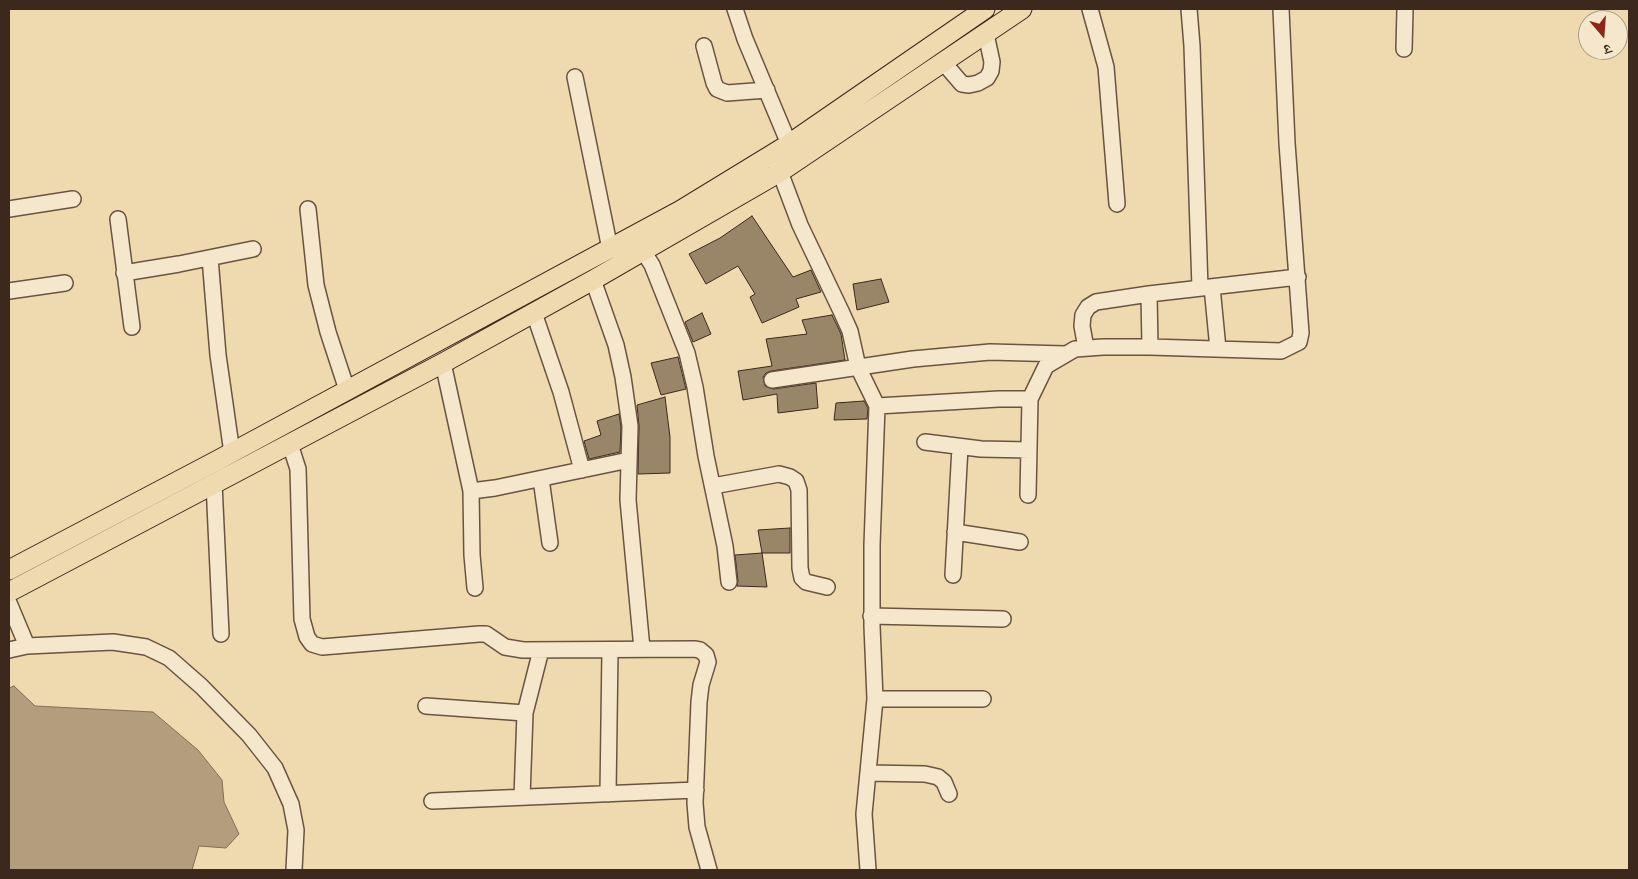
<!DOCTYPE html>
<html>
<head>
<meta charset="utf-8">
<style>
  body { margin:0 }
  #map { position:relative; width:1638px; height:879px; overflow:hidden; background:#efdaaf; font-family:"IM FELL French Canon","Noto Serif Devanagari",serif }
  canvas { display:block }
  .frame { position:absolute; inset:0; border:10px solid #3c281c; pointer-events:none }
  .north { position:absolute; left:1578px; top:10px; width:50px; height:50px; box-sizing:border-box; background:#f5e7cb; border:1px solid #ab9b85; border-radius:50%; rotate:162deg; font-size:14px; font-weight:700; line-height:20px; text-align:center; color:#3c281c }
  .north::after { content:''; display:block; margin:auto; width:18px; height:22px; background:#8f2418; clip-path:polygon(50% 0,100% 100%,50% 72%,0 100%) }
</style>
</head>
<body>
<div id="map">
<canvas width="1638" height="879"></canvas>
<div class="frame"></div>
<div class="north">उ</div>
</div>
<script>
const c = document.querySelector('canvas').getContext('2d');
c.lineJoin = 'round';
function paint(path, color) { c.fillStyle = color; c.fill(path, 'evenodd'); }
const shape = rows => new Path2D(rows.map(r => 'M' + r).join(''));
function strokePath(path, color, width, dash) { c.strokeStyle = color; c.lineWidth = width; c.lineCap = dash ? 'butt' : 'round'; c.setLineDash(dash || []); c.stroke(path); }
const water = shape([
  [14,686,35,706,153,712,198,750,222,780,224,802,239,834,226,848,199,846,192,870,9,870,9,688,14,686]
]);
const building = shape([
  [752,216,793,277,811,270,821,292,796,299,799,307,762,323,750,297,755,294,738,266,706,284,689,254,720,238,752,216],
  [881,279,889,302,857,310,853,284,881,279],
  [702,313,711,334,693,342,685,322,702,313],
  [832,315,841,334,845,360,771,371,766,373,763,377,765,386,773,389,816,383,818,408,778,413,777,394,743,400,738,371,772,366,766,339,807,334,802,320,832,315],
  [678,357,686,389,661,395,651,363,678,357],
  [665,397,670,437,670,473,638,474,639,426,637,405,665,397],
  [864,401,868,408,867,419,834,420,836,403,864,401],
  [619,414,621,427,620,452,589,459,584,441,601,435,597,421,619,414],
  [790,528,790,553,762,553,758,530,790,528],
  [762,553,767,587,737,586,738,581,735,555,762,553]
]);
const minor = shape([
  [735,9,745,39,789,144],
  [1090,9,1106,67,1117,204],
  [1189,9,1192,46,1200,288],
  [704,46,714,83,717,89,727,93,767,90],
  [1404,49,1405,9],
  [943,62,962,84,969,85,978,83,987,78,991,71,992,62,986,34],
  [575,77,610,249],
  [771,155,780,172,800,225,841,311,850,331,858,367,877,406,872,545,872,626,875,699,864,814,868,870],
  [9,209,73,199],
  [308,209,316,285,328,332,347,390],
  [118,219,132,327],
  [643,251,652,265,687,353,695,387,706,456,725,546,729,582],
  [210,258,218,355,232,453],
  [124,273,179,264,253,249],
  [593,280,616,345,623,377,630,426,628,500,642,649],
  [1212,287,1218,349],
  [9,291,65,283],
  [534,313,561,392,582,470],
  [1150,347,1149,294,1298,277],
  [1086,348,1082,326,1083,315,1088,307,1096,302,1149,294],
  [443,363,471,491,472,555,475,588],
  [772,380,913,359,990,352,1065,354],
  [877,406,999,399,1030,399,1046,366,1075,349,1103,347,1150,347,1281,351,1299,342,1301,333,1287,143,1281,9],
  [925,442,981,449,1029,450],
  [290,444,298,469,302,619,307,637,312,644,322,647,479,634,486,634,505,647,523,650,694,649,700,650,706,655,708,662,701,685,699,702,695,803,697,827,709,870],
  [541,479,550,543],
  [214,483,221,634],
  [713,486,779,474,790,477,796,481,799,490,800,568,802,578,806,582,827,587],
  [471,491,495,488,629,460],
  [1028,495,1030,399],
  [955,532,1020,542],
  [953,575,960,447],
  [9,603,27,646],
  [871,616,1003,619],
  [9,650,27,646,113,642,146,647,169,658,201,686,249,735,275,768,291,804,296,830,294,870],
  [875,699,983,699],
  [426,706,525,713],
  [868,773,925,774,938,777,944,782,949,794],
  [608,794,610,650],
  [522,797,525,713,541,650],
  [432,801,696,790]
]);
const major = shape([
  [9,570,218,460,681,210,789,144,985,9],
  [9,592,443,363,593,280,780,172,1022,9]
]);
paint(water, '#b29d7d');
strokePath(water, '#836e56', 1);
paint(building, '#998568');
strokePath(building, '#3c281c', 1);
strokePath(minor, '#695441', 18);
strokePath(major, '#3c281c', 21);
strokePath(minor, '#f5e7cb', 15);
strokePath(major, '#efdaaf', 19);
</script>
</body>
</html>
